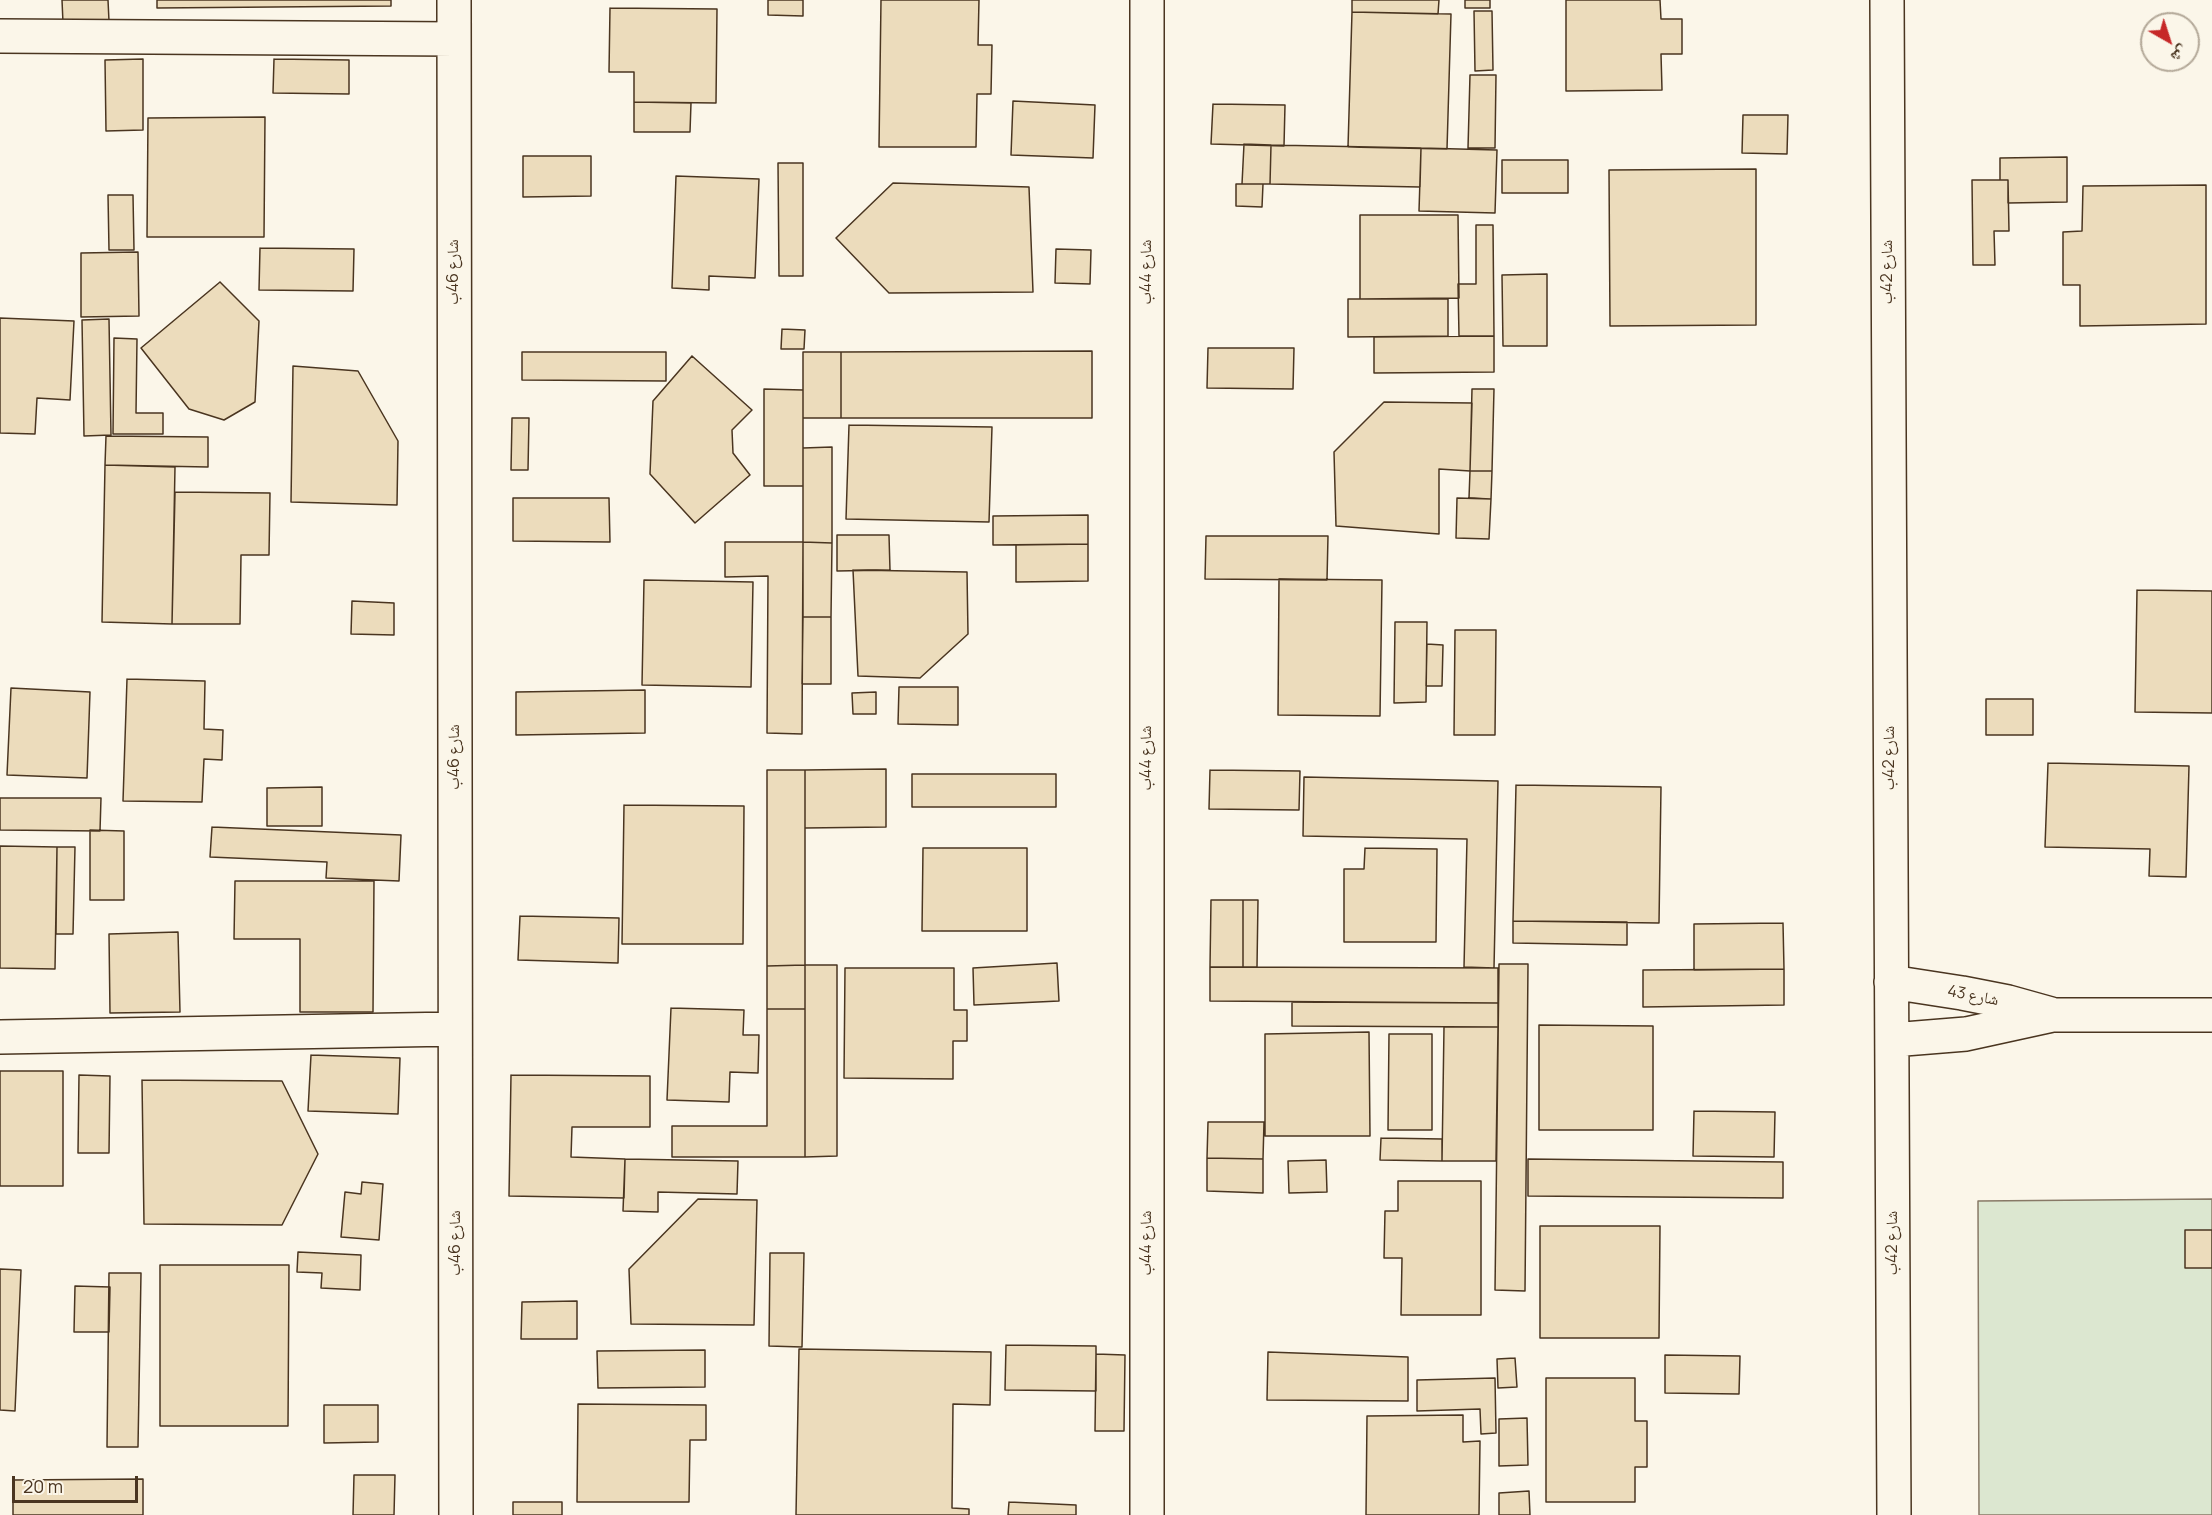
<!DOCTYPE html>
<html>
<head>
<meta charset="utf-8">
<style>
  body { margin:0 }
  #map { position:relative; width:2212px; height:1515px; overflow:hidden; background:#fbf6e9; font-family:Manrope,"Noto Naskh Arabic",sans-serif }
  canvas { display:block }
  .north { position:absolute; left:2140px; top:12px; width:60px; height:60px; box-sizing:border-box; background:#fbf6e9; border:2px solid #b4a999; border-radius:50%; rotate:141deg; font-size:16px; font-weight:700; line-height:24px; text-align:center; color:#4a3520 }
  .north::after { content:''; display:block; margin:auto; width:21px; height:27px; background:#c62828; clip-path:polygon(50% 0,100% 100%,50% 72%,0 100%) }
  .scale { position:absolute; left:12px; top:1476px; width:126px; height:27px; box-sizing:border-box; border:3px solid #4a3520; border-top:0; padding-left:8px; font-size:18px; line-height:21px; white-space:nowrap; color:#4a3520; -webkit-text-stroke:4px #fbf6e9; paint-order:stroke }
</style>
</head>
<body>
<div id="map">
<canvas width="2212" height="1515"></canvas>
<div class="north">ش</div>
<div class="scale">20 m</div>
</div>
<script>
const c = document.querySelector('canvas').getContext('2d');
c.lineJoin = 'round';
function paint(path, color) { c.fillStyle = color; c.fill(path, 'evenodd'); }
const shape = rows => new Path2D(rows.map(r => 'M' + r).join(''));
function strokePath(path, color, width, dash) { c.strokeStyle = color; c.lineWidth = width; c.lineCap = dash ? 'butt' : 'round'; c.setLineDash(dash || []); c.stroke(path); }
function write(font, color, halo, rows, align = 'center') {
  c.font = font + ' Manrope,"Noto Naskh Arabic",sans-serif'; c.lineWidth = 4.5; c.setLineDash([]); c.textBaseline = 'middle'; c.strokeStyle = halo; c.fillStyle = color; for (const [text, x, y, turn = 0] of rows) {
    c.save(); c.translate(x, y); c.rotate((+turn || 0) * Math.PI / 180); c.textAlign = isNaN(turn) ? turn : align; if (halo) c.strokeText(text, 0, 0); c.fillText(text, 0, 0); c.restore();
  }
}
const green = shape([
  [2212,1199,2212,1515,1979,1515,1978,1201,2212,1199]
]);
const building = shape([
  [62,0,108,0,109,21,63,23,62,0],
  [157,0,391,0,391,6,157,8,157,0],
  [768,0,803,0,803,16,768,15,768,0],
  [881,0,979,0,978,45,992,45,991,94,977,94,976,147,879,147,881,0],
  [1352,0,1439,0,1438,14,1352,12,1352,0],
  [1465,0,1490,0,1490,8,1465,8,1465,0],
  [1566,0,1660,0,1661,19,1682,19,1682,54,1661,54,1662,90,1566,91,1566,0],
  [610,8,717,9,716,103,634,102,634,72,609,72,610,8],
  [1474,11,1492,11,1493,70,1475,71,1474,11],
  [1352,12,1451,14,1447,149,1348,147,1352,12],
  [143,59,143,130,106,131,105,60,143,59],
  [274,59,349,60,349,94,273,93,274,59],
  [1470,75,1496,75,1495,148,1468,148,1470,75],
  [1013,101,1095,105,1093,158,1011,155,1013,101],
  [634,102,691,103,690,132,634,132,634,102],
  [1213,104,1285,105,1284,146,1211,144,1213,104],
  [1743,115,1788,115,1787,154,1742,153,1743,115],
  [265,117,264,237,147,237,148,118,265,117],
  [1244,144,1271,145,1270,184,1242,184,1244,144],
  [1271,145,1421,148,1420,187,1270,184,1271,145],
  [1421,148,1497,150,1495,213,1419,211,1421,148],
  [523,156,591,156,591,196,523,197,523,156],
  [2067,157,2067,202,2008,203,2008,180,2000,180,2000,158,2067,157],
  [1502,160,1568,160,1568,193,1502,193,1502,160],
  [778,163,803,163,803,276,779,276,778,163],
  [1756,169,1756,325,1610,326,1609,170,1756,169],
  [676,176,759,179,755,278,709,276,709,290,672,288,676,176],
  [1972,180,2008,180,2009,231,1994,231,1995,265,1973,265,1972,180],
  [893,183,1029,187,1033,292,889,293,836,238,893,183],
  [1236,184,1263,184,1262,207,1236,206,1236,184],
  [2206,185,2206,324,2080,326,2080,285,2063,285,2063,232,2082,231,2083,186,2206,185],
  [108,195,133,195,134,250,109,250,108,195],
  [1360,215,1458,215,1459,298,1360,299,1360,215],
  [1476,225,1493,225,1494,336,1459,336,1458,284,1476,284,1476,225],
  [260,248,354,249,353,291,259,290,260,248],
  [1056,249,1091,250,1090,284,1055,283,1056,249],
  [138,252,139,316,81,317,81,253,138,252],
  [1547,274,1547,346,1503,346,1502,275,1547,274],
  [220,282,259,321,255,402,224,420,189,409,141,348,220,282],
  [1348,299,1448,299,1448,336,1348,337,1348,299],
  [0,318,74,321,70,400,37,398,35,434,0,433,0,318],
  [109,319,111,435,84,436,82,320,109,319],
  [782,329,805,330,804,349,781,349,782,329],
  [1494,336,1494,372,1374,373,1374,337,1494,336],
  [114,338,137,339,136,413,163,413,163,434,113,434,114,338],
  [1208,348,1294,348,1293,389,1207,388,1208,348],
  [1092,351,1092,418,841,418,841,352,1092,351],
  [522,352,666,352,666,381,522,380,522,352],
  [803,352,841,352,841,418,803,418,803,352],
  [692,356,752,410,732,430,733,453,750,475,695,523,650,474,653,401,692,356],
  [293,366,358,371,398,441,397,505,291,502,293,366],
  [764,389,803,390,803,486,764,486,764,389],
  [1472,389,1494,389,1492,471,1470,471,1472,389],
  [1384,402,1472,403,1470,471,1439,469,1439,534,1336,526,1334,452,1384,402],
  [512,418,529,418,528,470,511,470,512,418],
  [849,425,992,427,989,522,846,519,849,425],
  [106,436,208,437,208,467,105,465,106,436],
  [832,447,832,543,803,542,803,448,832,447],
  [105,465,175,467,172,624,102,622,105,465],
  [1470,471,1492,471,1491,499,1469,498,1470,471],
  [175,492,270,493,269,555,241,555,240,624,172,624,175,492],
  [513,498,609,498,610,542,513,541,513,498],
  [1457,498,1491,499,1489,539,1456,538,1457,498],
  [1088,515,1088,544,993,545,993,516,1088,515],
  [837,535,889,535,890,570,837,571,837,535],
  [1206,536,1328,536,1327,580,1205,579,1206,536],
  [725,542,803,542,802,734,767,733,768,576,725,577,725,542],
  [803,542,832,543,831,617,803,617,803,542],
  [1088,544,1088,581,1016,582,1016,545,1088,544],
  [853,570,967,572,968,634,920,678,858,676,853,570],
  [1279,579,1382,580,1380,716,1278,715,1279,579],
  [644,580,753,582,751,687,642,685,644,580],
  [2137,590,2212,591,2212,713,2135,712,2137,590],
  [352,601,394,603,394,635,351,634,352,601],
  [803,617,831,617,831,684,802,684,803,617],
  [1395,622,1427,622,1426,702,1394,703,1395,622],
  [1455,630,1496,630,1495,735,1454,735,1455,630],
  [1427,644,1443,645,1442,686,1426,686,1427,644],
  [127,679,205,681,204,729,223,730,222,760,204,759,202,802,123,801,127,679],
  [899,687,958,687,958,725,898,724,899,687],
  [11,688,90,692,87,778,7,775,11,688],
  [645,690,645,733,516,735,516,692,645,690],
  [876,692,876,714,853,714,852,693,876,692],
  [1986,699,2033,699,2033,735,1986,735,1986,699],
  [2048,763,2189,766,2186,877,2149,876,2150,849,2045,847,2048,763],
  [886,769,886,827,805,828,805,770,886,769],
  [767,770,805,770,805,965,767,966,767,770],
  [1210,770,1300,771,1299,810,1209,809,1210,770],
  [912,774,1056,774,1056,807,912,807,912,774],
  [1304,777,1498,781,1494,968,1464,967,1467,839,1303,836,1304,777],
  [1516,785,1661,787,1659,923,1513,921,1516,785],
  [322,787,322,826,267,826,267,788,322,787],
  [0,798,101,798,100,831,0,830,0,798],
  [624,805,744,806,743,944,622,944,624,805],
  [212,827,401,835,399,881,326,878,327,862,210,857,212,827],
  [90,830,124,831,124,900,90,900,90,830],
  [0,846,57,847,55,969,0,968,0,846],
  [57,847,75,847,73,934,56,934,57,847],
  [923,848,1027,848,1027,931,922,931,923,848],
  [1365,848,1437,849,1436,942,1344,942,1344,869,1364,869,1365,848],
  [235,881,374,881,373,1012,300,1012,300,939,234,939,235,881],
  [1211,900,1243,900,1243,967,1210,967,1211,900],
  [1243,900,1258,900,1257,967,1243,967,1243,900],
  [520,916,619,918,618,963,518,960,520,916],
  [1513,921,1627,922,1627,945,1513,943,1513,921],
  [1783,923,1784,969,1694,970,1694,924,1783,923],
  [178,932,180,1012,110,1013,109,934,178,932],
  [1057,963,1059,1001,974,1005,973,968,1057,963],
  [1499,964,1528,964,1525,1291,1495,1290,1499,964],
  [805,965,837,965,837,1156,805,1157,805,965],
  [805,965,805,1009,767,1009,767,966,805,965],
  [1210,967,1498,968,1498,1003,1210,1001,1210,967],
  [845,968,954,968,954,1010,967,1010,967,1041,953,1041,953,1079,844,1078,845,968],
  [1784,969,1784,1005,1643,1007,1643,970,1784,969],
  [1292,1002,1498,1003,1498,1027,1292,1026,1292,1002],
  [671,1008,744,1010,743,1035,759,1035,758,1073,730,1072,729,1102,667,1100,671,1008],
  [767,1009,805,1009,805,1157,672,1157,672,1126,767,1126,767,1009],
  [1539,1025,1653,1026,1653,1130,1539,1130,1539,1025],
  [1444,1027,1498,1027,1496,1161,1442,1161,1444,1027],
  [1369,1032,1370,1136,1265,1136,1265,1034,1369,1032],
  [1389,1034,1432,1034,1432,1130,1388,1130,1389,1034],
  [311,1055,400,1058,398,1114,308,1111,311,1055],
  [0,1071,63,1071,63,1186,0,1186,0,1071],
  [79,1075,110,1076,109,1153,78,1153,79,1075],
  [511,1075,650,1076,650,1127,572,1127,571,1157,625,1159,624,1198,509,1196,511,1075],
  [142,1080,282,1081,318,1154,282,1225,144,1224,142,1080],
  [1694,1111,1775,1112,1774,1157,1693,1156,1694,1111],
  [1208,1122,1264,1122,1263,1159,1207,1158,1208,1122],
  [1381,1138,1442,1139,1442,1161,1380,1160,1381,1138],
  [1207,1158,1263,1159,1263,1193,1207,1191,1207,1158],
  [625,1159,738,1161,737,1194,658,1192,658,1212,623,1211,625,1159],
  [1528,1159,1783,1162,1783,1198,1528,1196,1528,1159],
  [1326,1160,1327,1192,1289,1193,1288,1161,1326,1160],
  [1398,1181,1481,1181,1481,1315,1401,1315,1402,1258,1384,1258,1385,1211,1398,1211,1398,1181],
  [362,1182,383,1184,379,1240,341,1237,345,1192,361,1194,362,1182],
  [698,1199,757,1200,754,1325,631,1324,629,1269,698,1199],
  [1540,1226,1660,1226,1659,1338,1540,1338,1540,1226],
  [2185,1230,2212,1230,2212,1268,2185,1268,2185,1230],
  [298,1252,361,1255,360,1290,321,1288,322,1273,297,1272,298,1252],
  [770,1253,804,1253,802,1347,769,1346,770,1253],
  [160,1265,289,1265,288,1426,160,1426,160,1265],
  [0,1269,21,1270,15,1411,0,1410,0,1269],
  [109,1273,141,1273,138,1447,107,1447,109,1273],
  [75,1286,110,1287,109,1332,74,1332,75,1286],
  [577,1301,577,1339,521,1339,522,1302,577,1301],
  [1006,1345,1096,1346,1096,1391,1005,1390,1006,1345],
  [799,1349,991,1352,990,1405,953,1404,952,1508,969,1509,969,1515,796,1515,799,1349],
  [705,1350,705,1387,598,1388,597,1351,705,1350],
  [1268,1352,1408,1357,1408,1401,1267,1400,1268,1352],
  [1096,1354,1125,1355,1124,1431,1095,1431,1096,1354],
  [1665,1355,1740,1356,1739,1394,1665,1393,1665,1355],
  [1515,1358,1517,1387,1498,1388,1497,1359,1515,1358],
  [1495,1378,1496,1433,1481,1434,1480,1409,1417,1411,1417,1380,1495,1378],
  [1546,1378,1635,1378,1635,1421,1647,1421,1647,1467,1635,1467,1635,1502,1546,1502,1546,1378],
  [578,1404,706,1405,706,1440,690,1440,689,1502,577,1502,578,1404],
  [324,1405,378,1405,378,1442,324,1443,324,1405],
  [1463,1415,1463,1442,1480,1441,1479,1515,1366,1515,1367,1416,1463,1415],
  [1527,1418,1528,1465,1499,1466,1499,1419,1527,1418],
  [354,1475,395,1475,394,1515,353,1515,354,1475],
  [143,1479,143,1515,13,1515,13,1480,143,1479],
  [1529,1491,1530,1515,1499,1515,1499,1493,1529,1491],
  [513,1502,562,1502,562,1515,513,1515,513,1502],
  [1009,1502,1076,1505,1076,1515,1008,1515,1009,1502]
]);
const minor = shape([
  [454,0,456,1515],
  [1887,0,1894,1515],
  [0,36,454,39],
  [1891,982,1962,993,2008,1002,2051,1014],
  [0,1037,455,1029],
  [1892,1040,1966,1034,2053,1015,2212,1015],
  [1147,1515,1147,0]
]);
const streetNames = [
  ["شارع 46ب",454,272,-90],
  ["شارع 44ب",1147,272,-90],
  ["شارع 42ب",1888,272,-90],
  ["شارع 46ب",455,757,-90],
  ["شارع 44ب",1147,758,-90],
  ["شارع 42ب",1890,758,-90],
  ["شارع 43",1973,996,11],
  ["شارع 46ب",456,1243,-90],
  ["شارع 44ب",1147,1243,-90],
  ["شارع 42ب",1893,1243,-90]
];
paint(green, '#dce7d0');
strokePath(green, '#887966', 1.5);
paint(building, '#ecdcbc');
strokePath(building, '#4a3520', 1.5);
strokePath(minor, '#4a3520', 36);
strokePath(minor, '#fbf6e9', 33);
write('16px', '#4a3520', '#fbf6e9', streetNames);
</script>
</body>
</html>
